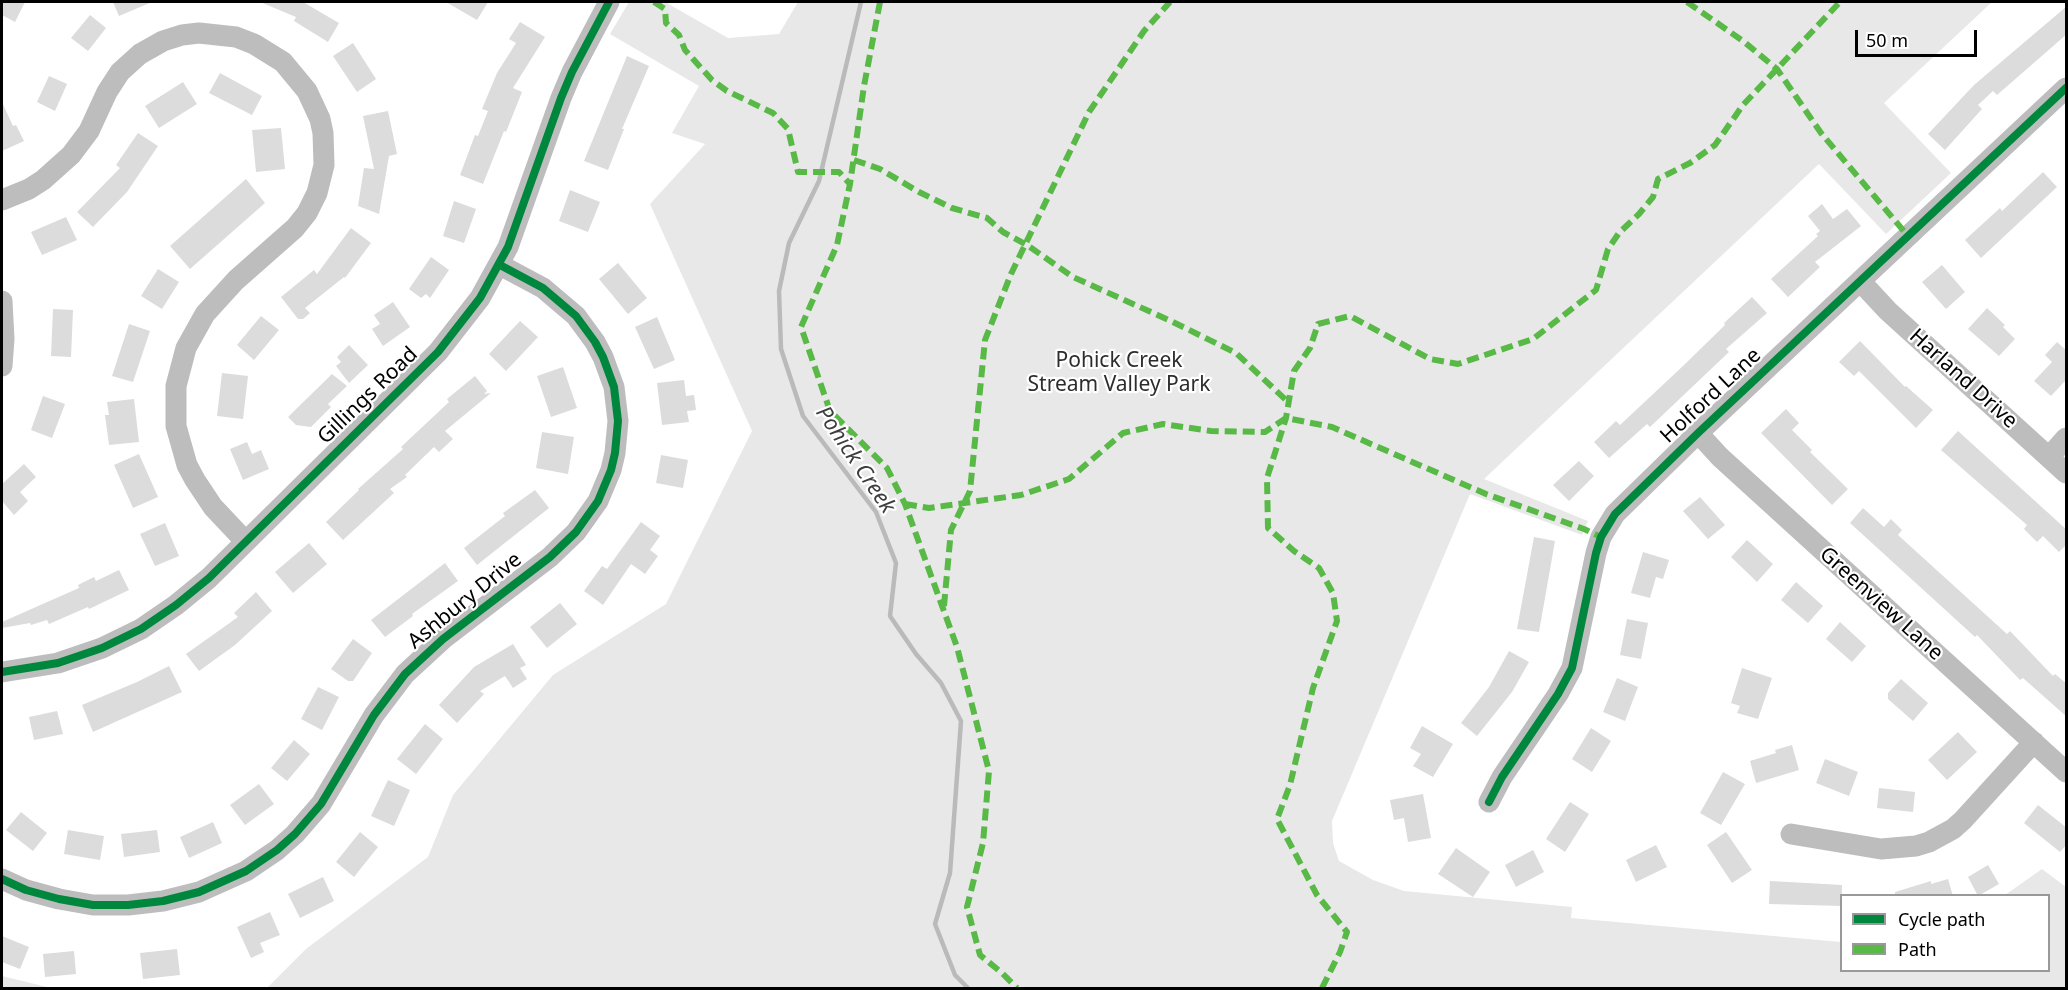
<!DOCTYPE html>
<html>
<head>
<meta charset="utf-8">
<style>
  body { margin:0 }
  #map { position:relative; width:2068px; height:990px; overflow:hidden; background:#fff; font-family:"Noto Sans",sans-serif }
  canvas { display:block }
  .frame { position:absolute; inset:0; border:3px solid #000; pointer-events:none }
  .legend { position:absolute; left:1840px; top:894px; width:210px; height:78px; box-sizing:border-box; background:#fff; border:2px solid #999; margin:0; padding:8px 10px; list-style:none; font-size:18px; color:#000 }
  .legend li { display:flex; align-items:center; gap:12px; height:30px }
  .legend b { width:30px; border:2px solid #999 }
  .scale { position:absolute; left:1855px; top:30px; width:122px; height:27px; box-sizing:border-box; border:3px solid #000; border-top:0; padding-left:8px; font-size:18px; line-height:21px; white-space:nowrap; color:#000; -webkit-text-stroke:4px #fff; paint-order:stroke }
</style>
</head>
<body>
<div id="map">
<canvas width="2068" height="990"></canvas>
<div class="frame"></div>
<ul class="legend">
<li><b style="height:8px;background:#00873e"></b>Cycle path</li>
<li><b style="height:8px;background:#58b947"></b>Path</li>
</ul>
<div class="scale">50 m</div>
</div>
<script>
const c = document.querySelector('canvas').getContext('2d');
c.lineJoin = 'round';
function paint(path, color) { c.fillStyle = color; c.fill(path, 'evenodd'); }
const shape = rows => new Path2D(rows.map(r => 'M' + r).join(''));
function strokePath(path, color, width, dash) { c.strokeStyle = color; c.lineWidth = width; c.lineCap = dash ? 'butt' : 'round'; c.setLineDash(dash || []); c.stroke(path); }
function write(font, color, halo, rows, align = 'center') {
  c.font = font + ' "Noto Sans",sans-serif'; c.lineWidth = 4.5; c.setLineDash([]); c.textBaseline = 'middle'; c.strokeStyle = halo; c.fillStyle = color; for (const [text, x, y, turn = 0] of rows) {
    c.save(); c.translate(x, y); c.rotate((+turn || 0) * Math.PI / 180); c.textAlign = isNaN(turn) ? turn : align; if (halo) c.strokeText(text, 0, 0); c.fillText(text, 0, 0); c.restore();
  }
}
const green = shape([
  [629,2,665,2,728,38,779,34,798,2,1992,2,1884,103,1951,173,1886,234,1819,164,1484,479,1588,521,1582,535,1470,494,1332,821,1333,843,1339,861,1373,880,1404,891,1572,907,1571,918,1841,942,1842,970,2048,970,2048,896,2005,895,2042,869,2066,887,2066,988,267,988,306,949,428,857,453,795,553,675,666,604,752,431,650,204,705,144,672,133,699,86,610,34],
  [2,976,51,988,2,988]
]);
const stream = shape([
  [861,2,819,181,789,243,779,291,781,349,803,416,876,512,896,563,890,616,916,654,941,683,961,721,950,873,935,924,955,975,968,988]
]);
const building = shape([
  [2,2,25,2,15,22,2,15],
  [113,2,152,2,119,16],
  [260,2,303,2,339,23,328,42,294,21,296,17],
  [446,2,488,2,477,20],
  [2067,6,2067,34,1997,95,1993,91,1978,105,1982,109,1945,150,1928,134,1974,85],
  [90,15,106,28,88,51,71,38],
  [520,22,545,37,513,88,522,92,506,132,504,131,483,184,460,175,475,135,478,136,488,111,482,109,497,73,516,43,509,39],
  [353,43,376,79,357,92,333,56],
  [627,56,649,66,622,129,624,129,608,170,584,161],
  [220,73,262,96,252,115,209,93],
  [49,76,67,84,55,111,37,102],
  [183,82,197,104,159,128,145,106],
  [2,102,13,126,16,125,24,141,2,151],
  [388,111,397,154,389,156,379,214,358,206,364,168,374,169,363,116],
  [281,128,285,169,256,172,252,130],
  [138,133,158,146,127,192,93,227,77,212,120,168,116,165],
  [2043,172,2057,187,1981,258,1965,240,2000,208,2002,211],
  [246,179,265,203,190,269,170,246],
  [570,190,600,202,588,232,559,221],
  [454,201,476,209,464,243,443,236],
  [1822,204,1833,219,1847,209,1861,226,1815,262,1820,267,1788,297,1771,279,1818,236,1816,234,1820,231,1808,216],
  [66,217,77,240,42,255,31,232],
  [351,228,371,243,345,278,344,277,305,308,310,313,303,319,298,319,281,297,314,270,317,274],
  [431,257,449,270,430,298,426,294,421,298,409,289],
  [618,263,647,298,628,314,599,279],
  [1942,265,1965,292,1946,309,1922,282],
  [158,269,179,282,162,309,141,296],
  [1752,297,1767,313,1726,349,1729,352,1650,427,1647,424,1609,458,1594,442,1616,421,1620,425,1683,366,1725,325,1724,323],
  [393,302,410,327,383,346,372,329,380,324,374,315],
  [1987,308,2005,325,2003,327,2015,339,1999,356,1968,329],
  [53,309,73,310,71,357,51,356],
  [261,316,279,330,254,360,237,345],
  [657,317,675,360,654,369,635,327],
  [520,321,538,337,506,371,489,354],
  [129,324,150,331,133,382,112,376],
  [1860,341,1905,387,1906,386,1933,410,1916,428,1859,371,1854,376,1839,362],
  [2057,342,2067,351,2067,379,2051,396,2034,381,2052,362,2045,355],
  [349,345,368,365,349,383,336,366,341,362,337,357],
  [563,367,577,408,551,417,537,376],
  [222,373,248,376,243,419,217,416],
  [332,374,347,386,328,404,331,407,311,427,296,425,288,417],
  [475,376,487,391,484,394,491,393,445,431,453,439,439,452,434,447,405,475,407,477,390,489,394,493,343,540,326,522,359,490,358,489,403,449,401,447,449,402,447,399],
  [684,380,686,396,694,395,696,410,687,411,689,422,662,425,657,383],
  [43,396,65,404,52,438,31,430],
  [134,399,139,442,109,445,105,415,109,415,107,402],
  [1786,409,1799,423,1792,430,1812,450,1810,452,1848,489,1832,505,1761,433],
  [1958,431,2067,530,2067,544,2059,552,2043,536,2037,542,2024,529,2027,525,1941,450],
  [542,432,574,437,568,474,536,468],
  [247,442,252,454,261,450,269,469,243,480,230,449],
  [139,454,158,497,133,508,114,465],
  [661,455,688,460,683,488,656,483],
  [1579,461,1594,476,1569,501,1553,485],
  [24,464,36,477,20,492,28,501,14,515,2,501,2,484],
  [535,490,549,508,477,565,464,548,505,516,503,513],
  [1700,497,1725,525,1708,539,1683,511],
  [1863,508,1884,527,1891,519,1902,530,1898,535,2007,634,2010,631,2053,676,2055,674,2067,684,2067,717,2023,678,2020,680,1977,635,1975,637,1850,523],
  [641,522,660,536,650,550,658,556,645,574,631,564,603,605,584,591,602,566,607,569],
  [165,523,179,556,155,566,140,534],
  [1534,537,1555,541,1539,632,1517,629],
  [1747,540,1773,564,1757,582,1731,557],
  [309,543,327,564,293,593,275,572],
  [1643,552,1669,560,1663,579,1656,577,1650,598,1631,593],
  [445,563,458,581,412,614,413,616,385,637,371,620],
  [119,570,129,590,89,609,88,607,49,624,47,620,31,625,30,623,2,628,2,622,79,588,78,585,94,577,96,581],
  [1796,582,1823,606,1808,623,1781,600],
  [256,592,272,611,235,645,199,671,186,654,238,617,234,613],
  [560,603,577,624,547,648,530,627],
  [1627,619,1648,623,1641,659,1620,655],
  [1840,622,1866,646,1852,662,1826,639],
  [353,639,372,653,353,681,348,681,331,669],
  [513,644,526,665,520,668,527,679,513,688,505,676,480,691,484,694,457,723,439,705,474,667],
  [1509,651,1529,662,1512,692,1477,736,1461,723,1489,687],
  [169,666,182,692,93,732,82,705,137,682],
  [1742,668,1772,678,1758,719,1737,713,1740,706,1731,703],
  [1617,678,1638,687,1625,721,1603,712],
  [1901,679,1928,703,1913,721,1888,699,1888,693],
  [318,687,339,697,322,730,301,719],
  [57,711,63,734,34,740,29,717],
  [425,724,443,739,416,774,397,759],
  [1422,726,1453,744,1433,777,1413,766,1421,754,1410,748],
  [1591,728,1611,741,1592,772,1572,759],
  [1958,732,1977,752,1947,780,1928,760],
  [294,740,310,754,287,781,271,768],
  [1792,745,1799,770,1756,783,1750,761,1776,753,1775,750],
  [1825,759,1858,772,1849,796,1816,783],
  [1723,772,1745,784,1721,825,1700,813],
  [388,780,410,790,394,826,371,816],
  [259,784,274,804,245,825,230,805],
  [1879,788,1915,792,1913,812,1877,808],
  [1423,794,1431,838,1408,842,1404,818,1394,820,1390,800],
  [1570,802,1589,814,1565,852,1546,839],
  [2038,805,2067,828,2067,844,2060,852,2024,823],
  [21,812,47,833,33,851,6,830],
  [213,822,222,843,189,858,180,837],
  [68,830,104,836,100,860,64,854],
  [157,830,160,852,124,857,121,834],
  [360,832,378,847,354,877,336,862],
  [1726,832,1752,870,1732,883,1707,845],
  [1656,845,1667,867,1636,882,1626,860],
  [1456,848,1490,872,1473,897,1438,874],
  [1533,850,1544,872,1516,887,1505,865],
  [1988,865,1999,884,1978,896,1968,877],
  [323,877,334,901,300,918,288,894],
  [1948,879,1953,896,1895,896,1895,892,1931,881,1931,884],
  [1770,881,1842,885,1842,906,1769,904],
  [270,912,280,935,260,943,264,952,251,958,237,927],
  [2,936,29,947,20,969,2,962],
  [177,949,180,975,143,979,140,953],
  [74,951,76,974,45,977,43,954]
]);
const minor = shape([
  [2,200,29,189,43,180,71,155,89,131,107,92,120,72,140,54,163,41,182,35,199,33,236,37,254,44,283,62,307,91,320,119,323,133,324,165,317,193,307,213,295,228,236,280,205,314,186,348,176,386,176,426,187,465,195,480,213,507,245,541],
  [1861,282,1888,311,2066,473],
  [2,301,4,339,2,366],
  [1698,433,1720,457,2066,772],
  [2049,457,2066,438],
  [2,672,58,663,102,648,141,629,176,605,209,578,438,352,480,298,508,247,561,98,572,72,609,2],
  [1489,802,1502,777,1558,694,1572,668,1596,553,1601,537,1615,514,1698,433,2066,88],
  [1791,834,1881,849,1916,846,1929,842,1953,829,1963,820,2034,742],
  [2,879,26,890,59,899,93,905,128,905,163,901,199,892,246,871,277,850,295,834,321,804,374,715,405,674,443,639,550,557,576,532,598,501,611,470,615,453,618,421,614,387,603,357,595,342,576,316,543,288,500,265]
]);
const quiet = shape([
  [654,2,665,9,666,23,679,35,685,50,712,80,727,91,773,113,788,129,798,172,839,172,850,184],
  [880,2,864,86,850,184,837,245,801,327,830,411,887,468,905,504,957,647,989,771,983,843,967,907,980,955,1002,973,1017,988],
  [1687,2,1743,41,1777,69,1821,133,1908,236],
  [854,160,880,169,919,192,952,208,987,218,1003,232,1027,245,1073,277,1171,321,1236,353,1287,401],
  [905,504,929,508,1021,495,1069,479,1123,433,1163,424,1211,431,1265,432,1286,418,1332,427,1486,494,1584,529,1601,537],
  [944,606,951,530,970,491,985,340,1011,274,1089,112,1144,31,1170,2],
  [1322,988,1340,952,1347,932,1317,895,1277,819,1290,785,1313,688,1337,621,1333,593,1319,568,1294,551,1268,528,1267,478,1286,418,1294,371,1310,348,1318,324,1350,316,1430,359,1458,364,1533,339,1596,290,1608,249,1619,233,1639,214,1653,197,1658,179,1690,163,1715,145,1743,105,1840,2]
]);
const cycleway = shape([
  [2,672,58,663,102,648,141,629,176,605,209,578,438,352,480,298,508,247,561,98,572,72,609,2],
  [1489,802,1502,777,1558,694,1572,668,1596,553,1601,537,1615,514,1698,433,2066,88],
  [2,879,26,890,59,899,93,905,128,905,163,901,199,892,246,871,277,850,295,834,321,804,374,715,405,674,443,639,550,557,576,532,598,501,611,470,615,453,618,421,614,387,603,357,595,342,576,316,543,288,500,265]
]);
const parkNames = [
  ["Pohick Creek",1119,361],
  ["Stream Valley Park",1119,385]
];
const streetNames = [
  ["Harland Drive",1963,379,42],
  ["Gillings Road",368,396,-44],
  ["Holford Lane",1711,396,-43],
  ["Ashbury Drive",465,601,-39],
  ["Greenview Lane",1881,604,42]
];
const waterNames = [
  ["Pohick Creek",855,460,56]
];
paint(green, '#e8e8e8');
strokePath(stream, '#bababa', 4.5);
paint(building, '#dcdcdc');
strokePath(minor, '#bdbdbd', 21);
strokePath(quiet, '#58b947', 6, [12, 6]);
strokePath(cycleway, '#00873e', 8);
write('21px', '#2d2d2d', '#fff', parkNames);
write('21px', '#000', '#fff', streetNames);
write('italic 22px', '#3e3e3e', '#fff', waterNames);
</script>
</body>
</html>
